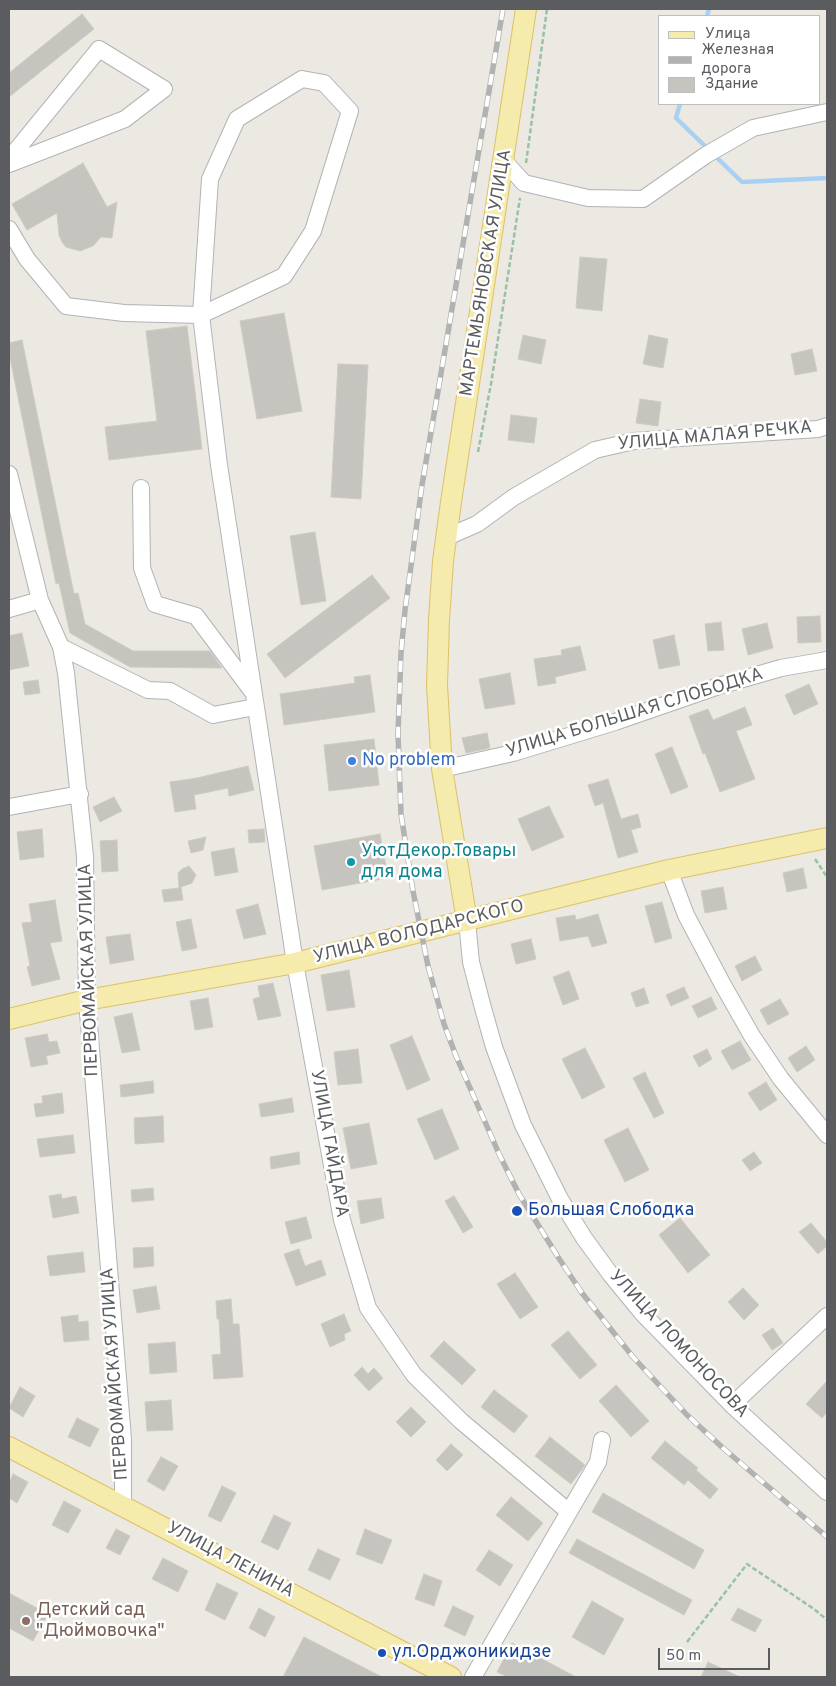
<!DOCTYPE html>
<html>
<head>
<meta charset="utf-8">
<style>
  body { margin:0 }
  #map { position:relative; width:836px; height:1686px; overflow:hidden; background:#ebe9e1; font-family:Overpass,sans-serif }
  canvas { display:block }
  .frame { position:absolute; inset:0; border:10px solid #5a5c60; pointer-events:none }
  .legend { position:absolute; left:658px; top:15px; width:162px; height:90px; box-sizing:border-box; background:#fff; border:1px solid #bdbebf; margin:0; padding:6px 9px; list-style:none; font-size:15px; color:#5a5c60 }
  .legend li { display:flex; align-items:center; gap:10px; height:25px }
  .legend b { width:25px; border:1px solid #bdbebf }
  .scale { position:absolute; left:658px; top:1648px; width:112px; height:22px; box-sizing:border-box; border:2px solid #5a5c60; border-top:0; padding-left:6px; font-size:15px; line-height:18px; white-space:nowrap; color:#5a5c60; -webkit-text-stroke:4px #fff; paint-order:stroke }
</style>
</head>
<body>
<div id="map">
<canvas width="836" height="1686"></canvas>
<div class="frame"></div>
<ul class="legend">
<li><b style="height:6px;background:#f4ebad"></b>Улица</li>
<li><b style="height:6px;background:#b1b2b2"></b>Железная дорога</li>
<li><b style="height:14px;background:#c6c4be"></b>Здание</li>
</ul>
<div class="scale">50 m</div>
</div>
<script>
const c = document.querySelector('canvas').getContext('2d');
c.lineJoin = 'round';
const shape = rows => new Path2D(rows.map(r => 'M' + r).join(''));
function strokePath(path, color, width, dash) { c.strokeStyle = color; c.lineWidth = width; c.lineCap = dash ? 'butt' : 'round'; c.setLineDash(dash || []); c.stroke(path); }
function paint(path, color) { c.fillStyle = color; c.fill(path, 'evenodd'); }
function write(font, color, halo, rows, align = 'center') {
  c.font = font + ' Overpass,sans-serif'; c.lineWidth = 5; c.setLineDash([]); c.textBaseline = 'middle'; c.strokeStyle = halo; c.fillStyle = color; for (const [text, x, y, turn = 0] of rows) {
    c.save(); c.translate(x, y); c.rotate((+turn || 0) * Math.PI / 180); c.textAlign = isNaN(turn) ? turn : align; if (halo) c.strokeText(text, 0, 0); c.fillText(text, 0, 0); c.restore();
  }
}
const stream = shape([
  [707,16,709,9],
  [680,104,676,118,709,150],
  [714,155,742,182,827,178]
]);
const building = shape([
  [82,14,94,29,9,97,9,73,82,14],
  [83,163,107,207,117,202,112,238,101,237,93,246,80,251,66,247,62,242,59,235,57,213,27,230,12,204,83,163],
  [580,257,607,259,602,311,576,308,580,257],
  [284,313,302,411,257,419,240,321,284,313],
  [187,326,202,449,109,460,105,427,157,421,146,331,187,326],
  [523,335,546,340,541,364,518,359,523,335],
  [649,335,668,339,663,368,643,364,649,335],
  [22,340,74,594,78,593,85,624,133,651,210,651,222,668,130,667,70,633,59,583,56,584,9,353,9,343,22,340],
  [812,349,817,371,795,375,791,354,812,349],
  [338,364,368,365,361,499,331,497,338,364],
  [640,399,661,402,658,426,636,423,640,399],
  [511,415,537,418,534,443,508,440,511,415],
  [315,532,326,601,301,605,290,536,315,532],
  [372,575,390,598,285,678,267,654,372,575],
  [820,616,821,642,798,643,797,617,820,616],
  [721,622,724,650,708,651,705,624,721,622],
  [767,623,773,648,748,655,742,629,767,623],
  [22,633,29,666,9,670,9,636,22,633],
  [674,635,680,665,659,669,653,640,674,635],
  [580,646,586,670,555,677,556,683,538,686,534,659,562,655,561,650,580,646],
  [510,673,515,704,485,709,479,679,510,673],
  [370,675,375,712,284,725,280,694,355,683,354,677,370,675],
  [38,680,40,693,25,695,23,682,38,680],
  [809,684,818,704,794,715,785,695,809,684],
  [745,707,752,725,736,731,755,779,720,792,705,753,703,754,689,716,708,709,713,720,745,707],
  [487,733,490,748,466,753,462,738,487,733],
  [374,739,379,785,329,791,324,745,374,739],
  [672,747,688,787,671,794,655,754,672,747],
  [248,766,254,790,229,796,228,788,194,795,196,809,175,812,170,782,197,778,248,766],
  [608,779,621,819,638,814,641,827,631,830,638,852,618,858,603,803,595,806,588,785,608,779],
  [114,797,122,811,100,822,93,807,114,797],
  [549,806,564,837,532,851,518,819,549,806],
  [42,829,44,857,20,860,17,832,42,829],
  [264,829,265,842,249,843,248,830,264,829],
  [380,834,388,878,322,890,314,846,380,834],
  [206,837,203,850,191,853,188,841,206,837],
  [117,840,118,871,102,872,100,841,117,840],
  [234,848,238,872,215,876,211,852,234,848],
  [189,866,196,875,192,883,181,887,183,900,164,902,162,890,179,888,178,873,182,869,189,866],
  [803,868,807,888,787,892,783,873,803,868],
  [723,887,727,909,705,913,701,891,723,887],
  [55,900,62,941,50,943,60,979,32,986,27,967,30,966,22,923,32,922,29,904,55,900],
  [662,902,672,938,655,943,645,906,662,902],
  [258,904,266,934,244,939,236,910,258,904],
  [598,914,607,943,592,947,588,936,560,941,556,918,575,915,576,920,598,914],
  [191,919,197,948,182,951,176,922,191,919],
  [130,934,134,960,110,964,106,937,130,934],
  [531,939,536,959,516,964,511,944,531,939],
  [755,956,762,970,742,981,735,966,755,956],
  [349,970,355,1007,327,1011,321,975,349,970],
  [569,971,579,999,563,1005,553,977,569,971],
  [273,983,281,1016,258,1020,253,999,260,997,258,986,273,983],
  [684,987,689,998,671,1006,666,995,684,987],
  [644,988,649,1003,636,1007,631,993,644,988],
  [711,997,717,1009,698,1018,692,1006,711,997],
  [208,998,213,1027,195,1030,190,1001,208,998],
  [780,999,789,1014,768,1025,760,1010,780,999],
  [132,1013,140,1050,122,1053,114,1017,132,1013],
  [47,1034,49,1042,57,1041,60,1053,46,1056,48,1064,31,1067,25,1038,47,1034],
  [412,1036,430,1080,407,1090,390,1045,412,1036],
  [740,1041,751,1060,732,1070,721,1051,740,1041],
  [806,1046,815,1060,797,1072,788,1058,806,1046],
  [585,1048,605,1087,582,1099,562,1059,585,1048],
  [358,1049,362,1083,338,1085,334,1052,358,1049],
  [707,1049,712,1059,699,1067,693,1056,707,1049],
  [645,1072,664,1113,654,1118,633,1078,645,1072],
  [153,1081,154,1093,121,1097,120,1085,153,1081],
  [766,1082,777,1100,760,1111,748,1093,766,1082],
  [62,1093,64,1113,36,1117,34,1104,43,1103,42,1096,62,1093],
  [292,1098,294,1112,261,1117,259,1104,292,1098],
  [442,1109,459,1149,435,1160,417,1119,442,1109],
  [163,1116,164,1142,135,1144,134,1118,163,1116],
  [369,1123,377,1164,351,1169,343,1128,369,1123],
  [628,1128,649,1170,625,1182,604,1140,628,1128],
  [73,1135,75,1153,40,1157,37,1139,73,1135],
  [299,1152,300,1164,271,1169,270,1157,299,1152],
  [754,1152,762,1163,750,1171,742,1160,754,1152],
  [153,1188,154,1200,132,1202,131,1190,153,1188],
  [61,1194,62,1199,76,1196,79,1213,53,1218,49,1196,61,1194],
  [454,1196,473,1227,463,1233,445,1201,454,1196],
  [381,1198,384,1218,361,1224,357,1201,381,1198],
  [306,1217,312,1238,291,1244,285,1222,306,1217],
  [680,1218,710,1255,688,1273,659,1235,680,1218],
  [811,1223,827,1242,827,1246,818,1254,799,1232,811,1223],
  [153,1247,154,1266,134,1268,133,1248,153,1247],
  [299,1249,305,1266,321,1260,326,1275,296,1286,284,1254,299,1249],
  [83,1252,85,1272,50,1276,47,1256,83,1252],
  [515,1273,538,1307,520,1319,497,1284,515,1273],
  [156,1286,160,1309,137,1313,133,1290,156,1286],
  [743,1288,759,1305,744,1320,728,1302,743,1288],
  [231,1299,233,1324,239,1324,243,1377,214,1379,212,1355,221,1354,219,1319,217,1319,216,1301,231,1299],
  [344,1314,351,1331,344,1334,345,1340,330,1347,321,1324,344,1314],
  [78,1315,78,1322,88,1321,89,1340,64,1342,61,1317,78,1315],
  [773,1328,783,1343,772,1350,762,1335,773,1328],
  [568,1331,597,1365,580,1379,551,1345,568,1331],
  [444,1341,476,1370,462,1385,430,1356,444,1341],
  [175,1342,177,1372,150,1374,148,1344,175,1342],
  [362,1367,368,1374,374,1368,383,1378,369,1391,354,1375,362,1367],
  [827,1381,827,1412,822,1418,806,1404,827,1381],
  [616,1385,649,1421,631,1437,599,1401,616,1385],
  [20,1387,35,1396,23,1417,9,1408,20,1387],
  [494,1390,528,1416,514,1433,481,1407,494,1390],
  [171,1400,173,1430,147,1431,145,1402,171,1400],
  [411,1407,426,1422,411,1437,396,1422,411,1407],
  [77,1418,99,1429,90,1447,68,1437,77,1418],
  [550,1437,585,1465,571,1484,535,1456,550,1437],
  [665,1441,698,1468,696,1470,718,1489,710,1499,688,1480,684,1485,651,1458,665,1441],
  [451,1444,463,1455,447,1471,436,1460,451,1444],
  [161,1457,178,1466,164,1491,147,1481,161,1457],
  [13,1474,28,1482,17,1503,9,1498,9,1483,13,1474],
  [222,1486,236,1493,221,1522,208,1516,222,1486],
  [603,1493,704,1550,694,1569,592,1512,603,1493],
  [511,1497,543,1523,528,1541,496,1515,511,1497],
  [64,1501,81,1510,68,1533,52,1525,64,1501],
  [274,1515,291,1523,278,1550,261,1542,274,1515],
  [116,1529,130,1536,120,1555,106,1548,116,1529],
  [365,1529,392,1540,382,1564,356,1554,365,1529],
  [577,1539,692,1600,684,1615,569,1553,577,1539],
  [318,1549,340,1559,330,1580,308,1570,318,1549],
  [489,1550,513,1565,500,1586,476,1570,489,1550],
  [163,1558,188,1571,178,1592,152,1579,163,1558],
  [424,1574,442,1581,434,1606,415,1599,424,1574],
  [217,1583,238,1593,225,1620,205,1610,217,1583],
  [9,1593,48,1614,33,1641,9,1628,9,1593],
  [592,1601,624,1619,604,1655,572,1637,592,1601],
  [453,1606,474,1616,465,1636,444,1626,453,1606],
  [259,1608,275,1617,265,1637,249,1628,259,1608],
  [738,1608,762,1620,755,1632,731,1620,738,1608],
  [304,1637,382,1677,283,1677,304,1637],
  [512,1643,576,1677,508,1677,497,1672,512,1643],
  [708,1662,740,1677,701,1677,708,1662]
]);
const path = shape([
  [526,163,547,9],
  [478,452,491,384,520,198],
  [815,859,827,877],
  [687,1642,747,1564,814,1609,827,1620]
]);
const minor = shape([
  [302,79,324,83,350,111,313,231,284,276,201,315,210,179,237,119,302,79],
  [9,159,99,49,164,89,125,119,9,164],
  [504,161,524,183,588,198,643,199,706,155,753,128,827,112],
  [9,229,27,259,66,306,124,313,201,315,219,465,295,963,342,1220,368,1308,414,1375,461,1421,569,1512],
  [9,474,40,600,61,647,66,673,85,856,87,1000,123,1439,123,1505],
  [141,488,142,568,155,604,196,616,252,691],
  [447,537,477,524,514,497,595,450,634,441,818,429,827,426],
  [9,609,40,600],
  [61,647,148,690,170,691,213,715,255,707],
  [442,769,513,753,615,722,722,685,781,668,827,660],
  [9,807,80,794],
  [669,870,686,915,723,985,752,1036,781,1079,827,1135],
  [467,921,471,962,483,1008,494,1047,523,1125,560,1199,584,1238,611,1275,643,1314,732,1405,827,1492],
  [732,1405,827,1316],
  [473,1677,598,1462,602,1440]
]);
const major = shape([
  [467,921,442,769,437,685,439,620,443,561,451,502,526,9],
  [9,1019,87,1000,295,963,669,870,827,838],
  [9,1447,451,1677]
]);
const rail = shape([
  [503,9,422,485,405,610,401,653,398,734,401,814,413,891,428,966,444,1024,456,1056,500,1156,519,1194,558,1257,582,1293,633,1357,687,1415,723,1448,827,1537]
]);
const markers = [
  [352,761,5,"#3f7fe0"],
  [351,862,5,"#0f9aa8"],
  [517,1211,6,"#1a4fb4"],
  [26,1621,5,"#8d6e63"],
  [382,1653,5,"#1a4fb4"]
];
const streetNames = [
  ["МАРТЕМЬЯНОВСКАЯ УЛИЦА",487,273,-81],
  ["УЛИЦА МАЛАЯ РЕЧКА",715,437,-5],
  ["УЛИЦА БОЛЬШАЯ СЛОБОДКА",635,714,-17],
  ["УЛИЦА ВОЛОДАРСКОГО",419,933,-14],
  ["ПЕРВОМАЙСКАЯ УЛИЦА",90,970,-92],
  ["УЛИЦА ГАЙДАРА",328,1144,80],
  ["УЛИЦА ЛОМОНОСОВА",678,1345,47],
  ["ПЕРВОМАЙСКАЯ УЛИЦА",116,1374,-94],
  ["УЛИЦА ЛЕНИНА",230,1561,28]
];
const shopNames = [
  ["No problem",362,761]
];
const cultureNames = [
  ["УютДекор.Товары",361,852],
  ["для дома",361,873]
];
const transitNames = [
  ["Большая Слободка",528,1211],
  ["ул.Орджоникидзе",392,1653]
];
const educationNames = [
  ["Детский сад",36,1611],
  ["\"Дюймовочка\"",36,1632]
];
strokePath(stream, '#a8d0f3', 4.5);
paint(building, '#c6c4be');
strokePath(building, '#cecbc1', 1);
strokePath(minor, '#b2b3b7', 18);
strokePath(major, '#dec166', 22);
strokePath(path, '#9ac0a7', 2.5, [5, 2.5]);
strokePath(minor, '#fff', 16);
strokePath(major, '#f4ebad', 20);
strokePath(rail, '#b1b2b2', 5.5);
strokePath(rail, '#fff', 4, [11]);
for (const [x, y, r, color] of markers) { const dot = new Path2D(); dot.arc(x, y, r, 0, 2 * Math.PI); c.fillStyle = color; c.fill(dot); strokePath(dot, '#fff', 2); }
write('18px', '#5a5c60', '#fff', streetNames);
write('18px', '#366cbe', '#fff', shopNames, 'left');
write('18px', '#0d838f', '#fff', cultureNames, 'left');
write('18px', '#164399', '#fff', transitNames, 'left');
write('18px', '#785e54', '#fff', educationNames, 'left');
</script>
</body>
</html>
